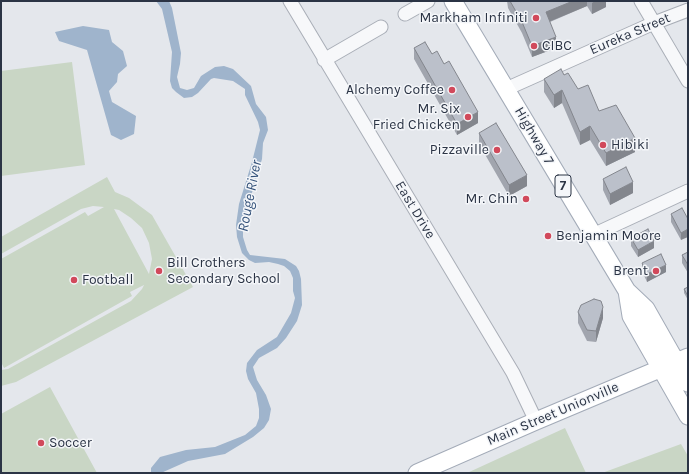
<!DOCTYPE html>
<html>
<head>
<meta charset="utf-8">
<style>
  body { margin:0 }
  #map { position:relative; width:689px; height:474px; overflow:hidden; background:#e4e7ec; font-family:Karla,sans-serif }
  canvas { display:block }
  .frame { position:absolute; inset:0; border:2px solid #2b3445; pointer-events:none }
</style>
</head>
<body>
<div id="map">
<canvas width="689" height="474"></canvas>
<div class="frame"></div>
</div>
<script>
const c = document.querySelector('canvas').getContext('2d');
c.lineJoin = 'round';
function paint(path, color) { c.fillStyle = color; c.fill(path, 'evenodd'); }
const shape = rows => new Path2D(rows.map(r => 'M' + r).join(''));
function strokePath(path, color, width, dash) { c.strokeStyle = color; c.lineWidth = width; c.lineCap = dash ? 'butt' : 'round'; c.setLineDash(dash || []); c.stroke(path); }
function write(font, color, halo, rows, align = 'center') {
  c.font = font + ' Karla,sans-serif'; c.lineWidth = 3; c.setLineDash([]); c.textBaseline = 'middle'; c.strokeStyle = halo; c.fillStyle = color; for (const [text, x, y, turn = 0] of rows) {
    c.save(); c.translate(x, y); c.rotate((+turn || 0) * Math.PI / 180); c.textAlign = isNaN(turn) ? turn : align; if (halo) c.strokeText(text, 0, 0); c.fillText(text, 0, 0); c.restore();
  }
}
const green = shape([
  [72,62,85,165,1,176,1,71],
  [107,177,115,192,129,198,152,215,193,287,16,382,1,386,1,370,8,369,131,301,142,289,144,285,130,292,132,296,4,368,1,362,1,259,85,212,88,216,104,207,93,206,81,209,1,254,1,237],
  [114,209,119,210,131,218,142,228,149,243,152,259,149,274],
  [50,387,97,473,1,473,1,414],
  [565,428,586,473,467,473],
  [681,444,688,456,688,473,602,473]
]);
const water = shape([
  [156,1,169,1,172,8,181,53,180,64,177,77,180,88,187,90,194,88,201,76,215,67,224,66,233,69,251,86,256,104,266,117,268,130,263,143,262,159,246,213,243,229,243,237,247,250,250,255,285,259,296,266,299,271,301,279,302,305,297,321,286,338,277,348,259,358,253,367,257,380,266,395,271,409,269,420,264,428,253,437,225,454,188,461,161,473,151,473,151,468,160,457,186,450,215,447,245,435,256,426,259,418,259,409,256,393,248,379,246,371,247,363,257,350,277,337,291,313,295,298,293,291,293,278,290,271,284,266,278,264,269,262,255,263,249,260,242,253,237,237,236,225,239,204,252,162,260,130,258,122,245,95,245,89,233,81,214,78,211,79,198,93,192,97,184,98,176,92,172,88,170,81,172,52,162,9],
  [83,26,109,30,112,42,123,51,127,66,118,74,117,82,109,91,112,102,136,116,134,134,121,140,111,135,87,50,59,41,55,32]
]);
const minor = shape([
  [290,1,513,373,536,421],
  [641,1,688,81],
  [405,14,428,1],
  [324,60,381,27],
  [506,89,654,23,688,10],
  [593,235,688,191]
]);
const major = shape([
  [453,1,627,291,646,309,688,383],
  [627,291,631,316,688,416],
  [417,473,536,421,688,357]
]);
const wall = shape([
  [507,1,606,1,606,7,592,14,587,6,550,22,556,48,532,57,522,33,508,8],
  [414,48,432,54,478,123,457,135,414,59],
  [564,75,599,111,635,152,606,166,590,140,580,145,562,103,554,108,544,92,544,79],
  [479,133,527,186,509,196,479,144],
  [603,179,633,193,610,205,603,190],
  [671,214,688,219,681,240,671,222],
  [631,238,654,248,638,257,631,246],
  [688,252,688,273,682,263,682,255],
  [642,263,666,272,647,282,642,271],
  [688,287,688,300,684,293,684,289],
  [578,312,603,318,596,342,587,341,578,323]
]);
const shadedWall = shape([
  [573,1,587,1,587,6,546,23,546,12],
  [595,1,606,1,606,7,592,14,592,3],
  [556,37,556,48,532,57,532,46],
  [562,90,562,103,554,108,554,95],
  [478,112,478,123,457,135,457,124],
  [590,126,590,140,580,145,580,132],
  [635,138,635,152,606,166,606,153],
  [527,175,527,186,509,196,509,185],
  [633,182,633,193,610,205,610,194],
  [688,229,688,237,681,240,681,233],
  [654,241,654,248,638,257,638,250],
  [666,265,666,272,647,282,647,274],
  [603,307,603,318,596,342,596,331]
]);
const building = shape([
  [510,1,573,1,546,12,556,37,532,46,522,22,510,1],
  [425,42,432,54,437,51,444,64,449,61,478,112,457,124,414,48,425,42],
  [561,69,564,75,568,73,578,89,588,85,599,111,616,105,635,138,606,153,590,126,580,132,562,90,554,95,544,79,561,69],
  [496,123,527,175,509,185,479,133,496,123],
  [626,167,633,182,610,194,603,179,626,167],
  [682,208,688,219,688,229,681,233,671,214,682,208],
  [648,229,654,241,638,250,631,238,648,229],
  [688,252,688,265,682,255,688,252],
  [661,254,666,265,647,274,642,263,661,254],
  [688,287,688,296,684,289,688,287],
  [594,299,601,301,603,307,596,331,587,330,578,312,581,305,594,299]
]);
const markers = [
  [536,18,4,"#d1495b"],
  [534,46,4,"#d1495b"],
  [452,90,4,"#d1495b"],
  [468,117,4,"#d1495b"],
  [603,145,4,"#d1495b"],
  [497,150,4,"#d1495b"],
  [526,199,4,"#d1495b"],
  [548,236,4,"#d1495b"],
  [159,271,4,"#d1495b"],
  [656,271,4,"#d1495b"],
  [74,280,4,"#d1495b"],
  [41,443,4,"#d1495b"]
];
const shields = [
  [563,186,16]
];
const shieldNames = [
  ["7",563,186]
];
const poiNames = [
  ["Markham Infiniti",528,18],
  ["CIBC",542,46,"left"],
  ["Alchemy Coffee",444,90],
  ["Mr. Six",460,109],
  ["Fried Chicken",460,125],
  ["Hibiki",611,145,"left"],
  ["Pizzaville",489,150],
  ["Mr. Chin",518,199],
  ["Benjamin Moore",556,236,"left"],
  ["Bill Crothers",167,263,"left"],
  ["Secondary School",167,279,"left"],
  ["Brent",648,271],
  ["Football",82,280,"left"],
  ["Soccer",49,443,"left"]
];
const streetNames = [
  ["Eureka Street",630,34,-23],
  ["Highway 7",534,136,60],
  ["East Drive",415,210,59],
  ["Main Street Unionville",553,414,-23]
];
const waterNames = [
  ["Rouge River",250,196,-79]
];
paint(green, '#c9d6c5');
paint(water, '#9fb4cc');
strokePath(minor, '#a9aeb7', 15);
strokePath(major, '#a3abb8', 19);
strokePath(minor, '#f7f8fa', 13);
strokePath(major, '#fff', 17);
paint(wall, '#a1a5ae');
paint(shadedWall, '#83868d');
paint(building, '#bbc0ca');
strokePath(building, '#83868d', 1);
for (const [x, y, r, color] of markers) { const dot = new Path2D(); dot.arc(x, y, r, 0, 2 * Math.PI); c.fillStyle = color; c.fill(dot); strokePath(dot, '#f4f6f9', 1.5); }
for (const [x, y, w] of shields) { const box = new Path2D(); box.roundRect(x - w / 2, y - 11, w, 22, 3); c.fillStyle = '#f4f6f9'; c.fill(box); strokePath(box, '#2b3445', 1); }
write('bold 13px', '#2b3445', null, shieldNames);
write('14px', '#2b3445', '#f4f6f9', poiNames, 'right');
write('14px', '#2b3445', '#f4f6f9', streetNames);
write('italic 15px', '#34527a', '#f4f6f9', waterNames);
</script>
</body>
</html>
